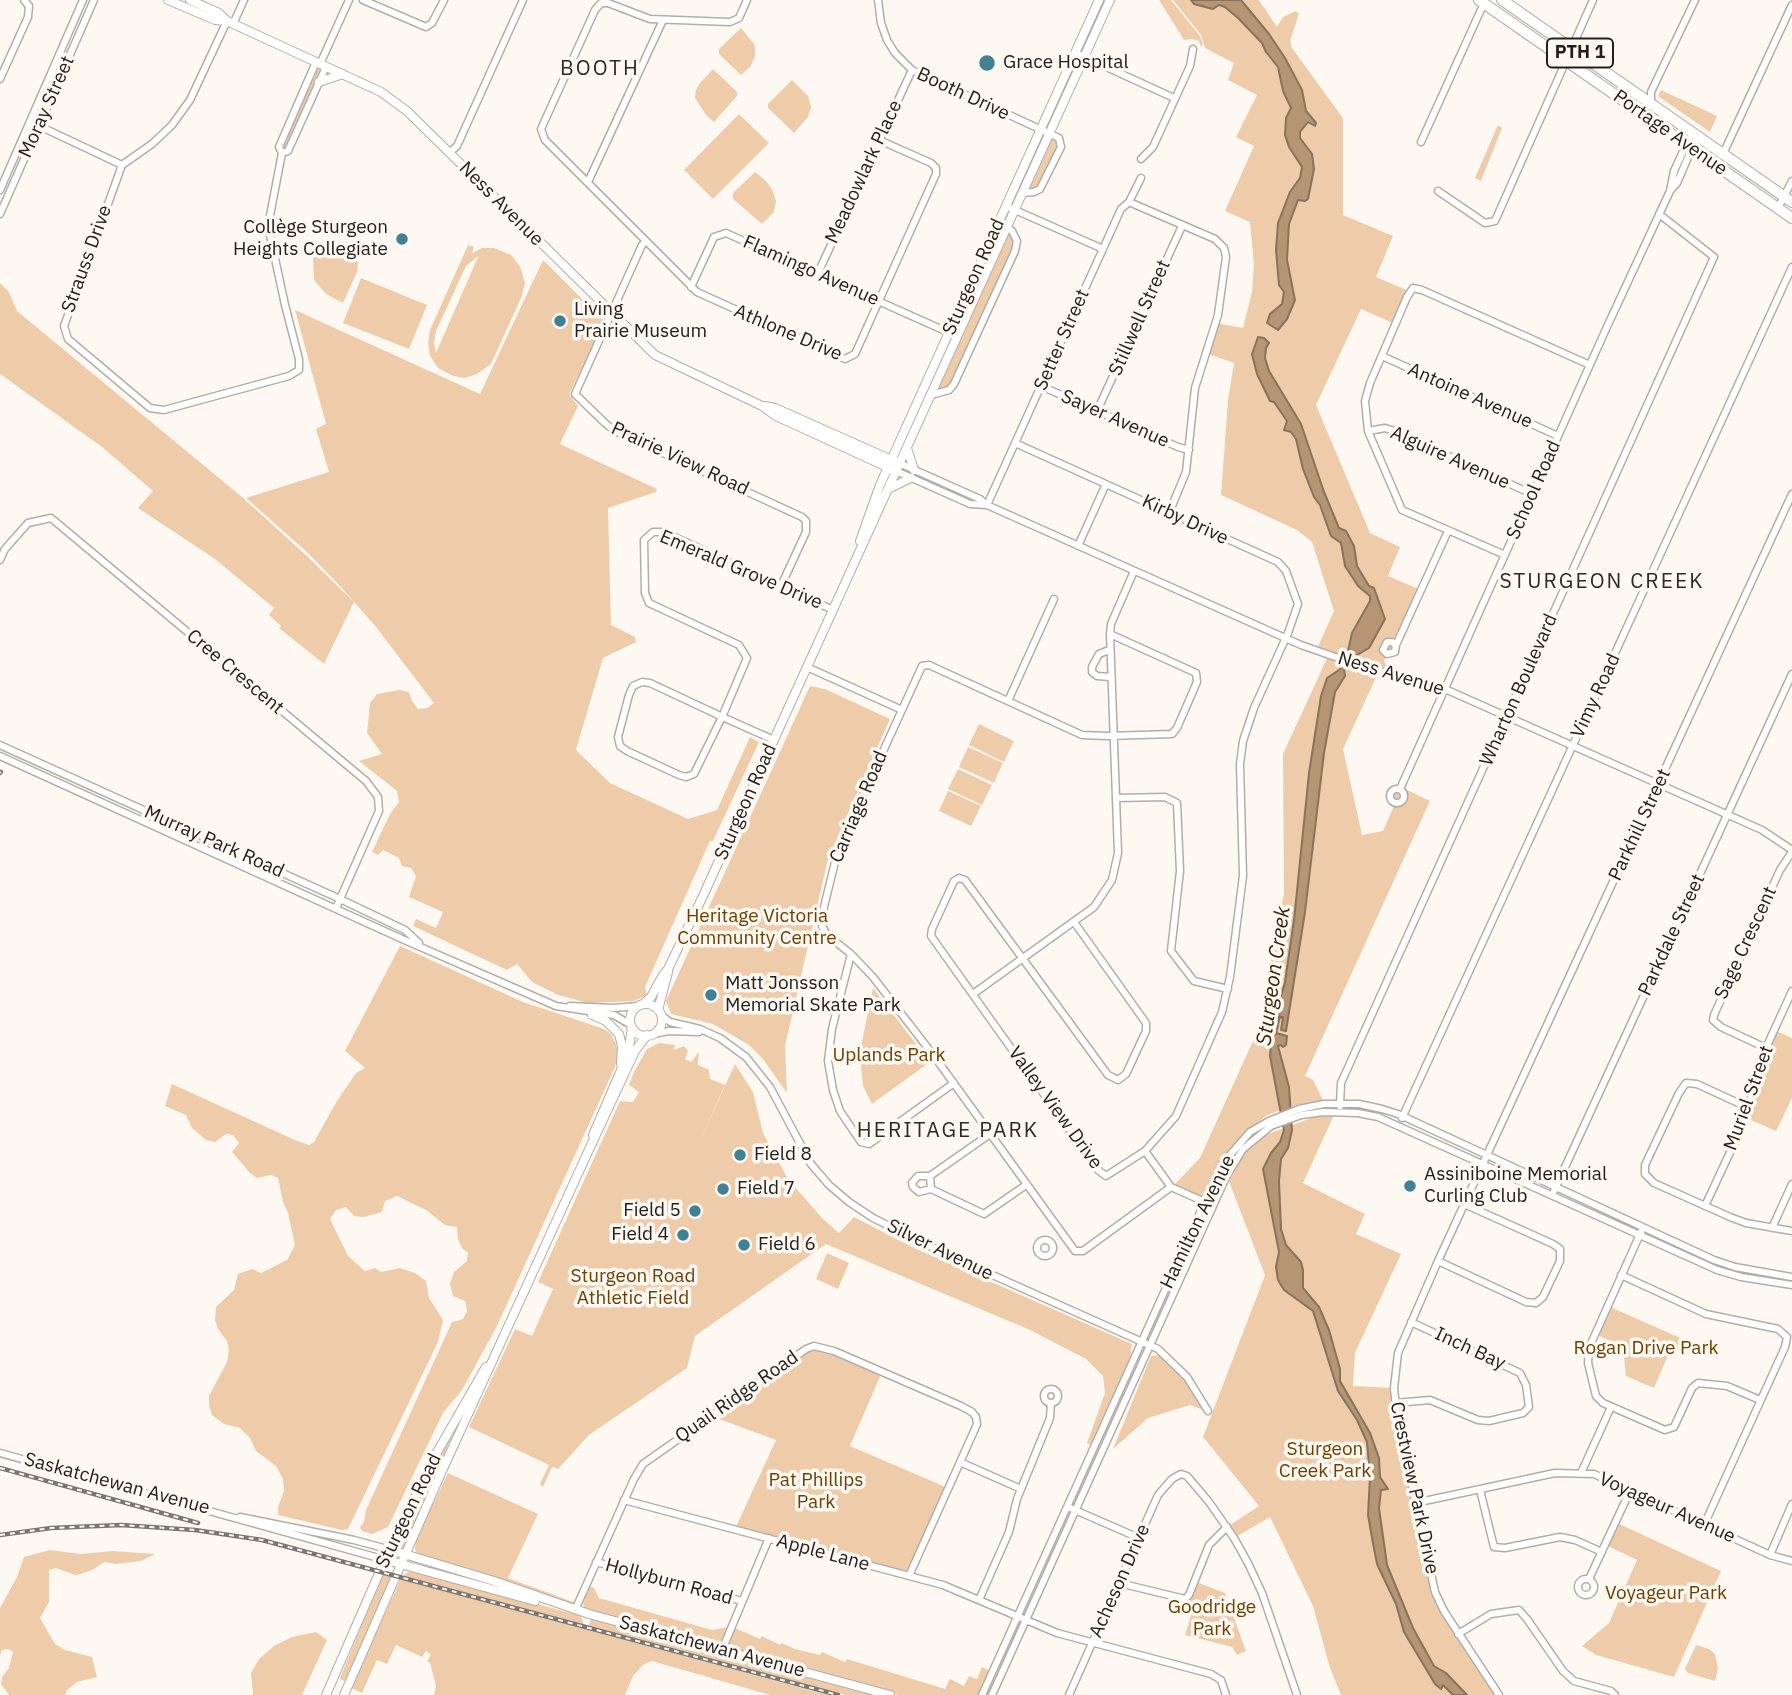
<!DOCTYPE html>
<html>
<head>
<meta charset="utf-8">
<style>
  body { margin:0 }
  canvas { display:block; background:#fef8f2 }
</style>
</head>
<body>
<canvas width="1792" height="1695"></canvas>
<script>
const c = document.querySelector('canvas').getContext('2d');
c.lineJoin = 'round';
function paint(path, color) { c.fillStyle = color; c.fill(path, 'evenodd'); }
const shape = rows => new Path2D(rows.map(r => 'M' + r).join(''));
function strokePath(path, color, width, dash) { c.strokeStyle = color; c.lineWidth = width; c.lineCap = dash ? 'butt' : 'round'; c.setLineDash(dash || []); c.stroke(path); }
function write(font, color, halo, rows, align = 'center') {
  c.font = font + ' "IBM Plex Sans",sans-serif'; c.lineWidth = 7; c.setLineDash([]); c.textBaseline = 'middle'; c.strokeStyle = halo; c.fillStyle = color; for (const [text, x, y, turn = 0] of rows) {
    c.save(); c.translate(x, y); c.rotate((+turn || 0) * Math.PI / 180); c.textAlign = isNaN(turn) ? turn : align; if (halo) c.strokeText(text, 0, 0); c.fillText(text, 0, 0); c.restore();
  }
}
const green = shape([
  [1159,0,1171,0,1200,36,1203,44,1201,47,1199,41,1192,39,1184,40],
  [1173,0,1259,0,1277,27,1283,17,1296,11,1299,14,1290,41,1292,48,1343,118,1343,215,1393,236,1376,277,1409,291,1395,324,1361,309,1316,405,1370,533,1400,547,1388,576,1421,590,1396,648,1387,654,1384,661,1388,668,1379,671,1343,749,1362,835,1383,831,1395,803,1390,797,1395,789,1401,787,1430,801,1305,1076,1313,1080,1324,1102,1297,1105,1280,1110,1266,1116,1247,1131,1229,1150,1206,1194,1201,1197,1174,1185,1200,1158,1262,1021,1277,919,1284,895,1283,754,1328,656,1316,651,1334,611,1312,542,1297,530,1221,495,1228,400,1234,363,1205,353,1216,323,1243,328,1252,292,1254,264,1250,222,1225,211,1254,146,1236,137,1257,95,1228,80,1234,63,1205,48,1201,35],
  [741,28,755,45,755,57,750,67,741,75,719,54,719,49],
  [1075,53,1084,57,1050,133,1061,141,1040,189,1022,193,1007,226,1017,241,954,384,931,395,927,404,919,400],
  [316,62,326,67,288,151,282,153,279,147],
  [713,69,737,92,737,96,714,122,706,115,695,98,696,90,700,83],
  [792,80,808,96,811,107,808,117,794,133,768,108,768,104],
  [1661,90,1717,116,1710,132,1658,96],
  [739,114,769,143,713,199,684,170],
  [1498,125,1502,128,1481,181,1475,178],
  [755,172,765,180,772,189,776,201,774,212,762,224,733,199,733,193],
  [319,242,352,257,358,262,357,272,343,303,326,294,314,280,313,258],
  [468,245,474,247,472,253,482,248,494,248,511,255,520,266,525,283,522,296,491,364,477,374,465,378,453,376,438,368,430,356,428,343,430,330],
  [478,256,478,257,436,353,434,343,436,331,466,266],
  [543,260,605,322,569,394,578,406,560,444,657,489,656,492,608,508,611,625,635,637,636,642,603,658,576,750,610,783,688,819,717,810,750,737,759,742,713,841,710,841,645,987,647,995,634,1001,587,1003,558,995,532,982,517,964,507,970,413,926,416,919,436,928,443,912,409,897,416,876,411,868,402,866,399,858,383,850,378,855,372,852,390,814,399,802,397,791,359,761,382,754,367,733,370,703,377,694,400,690,409,692,412,701,418,709,427,708,434,703,376,627,341,587,308,553,246,498,329,472,316,429,326,424,295,310,480,394],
  [361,278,427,305,409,349,343,323],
  [0,283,9,292,17,311,242,497,308,557,354,602,324,664,279,628,281,626,269,615,274,608,215,559,138,508,153,491,102,447,0,374],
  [810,686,825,689,890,719,828,859,785,1046,787,1093,763,1059,749,1045,713,1024,671,1014,666,1001],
  [979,724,1014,741,1004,762,969,745],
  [968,747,1003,763,994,783,959,767],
  [958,769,992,785,982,805,948,789],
  [948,791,981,806,971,826,939,811],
  [400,946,523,1002,604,1029,611,1034,616,1044,618,1055,615,1067,496,1328,462,1390,443,1413,388,1527,372,1534,362,1531,360,1527,364,1522,366,1510,452,1322,463,1319,467,1311,465,1301,453,1296,450,1284,454,1272,467,1261,468,1253,462,1248,458,1239,457,1227,445,1225,426,1210,397,1196,385,1201,382,1212,364,1217,354,1216,346,1207,336,1210,330,1219,348,1256,365,1271,375,1268,381,1272,400,1268,415,1273,426,1281,429,1298,443,1320,438,1342,348,1529,342,1530,278,1515,278,1507,284,1491,283,1479,276,1466,256,1451,250,1438,240,1428,224,1424,212,1415,209,1406,209,1396,227,1362,229,1351,227,1341,218,1329,215,1320,216,1307,234,1290,238,1274,252,1269,261,1273,287,1260,295,1245,288,1213,283,1202,278,1178,271,1175,257,1178,250,1173,232,1152,239,1143,233,1135,226,1134,215,1142,206,1140,192,1128,186,1115,165,1106,172,1084,295,1140,309,1145,314,1142,337,1101,356,1073,365,1068,345,1051],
  [873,988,930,1062,872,1104,863,1086,861,1067,861,1047],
  [1774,1030,1792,1038,1792,1098,1776,1131,1746,1118,1754,1082],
  [659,1043,675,1045,674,1050,684,1046,688,1051,685,1059,691,1062,699,1052,698,1065,709,1070,710,1079,725,1085,698,1145,735,1064,753,1092,763,1133,788,1179,822,1218,839,1233,854,1217,912,1247,1132,1344,1130,1360,1090,1445,1087,1443,1105,1393,1103,1376,1086,1359,1030,1330,826,1244,695,1336,687,1368,589,1435,558,1469,552,1467,543,1487,540,1484,549,1465,469,1427,515,1329,532,1336,553,1289,538,1282,620,1101,633,1102,639,1092,629,1085,634,1072,647,1049],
  [1334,1115,1303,1183,1365,1214,1356,1234,1401,1254,1355,1353,1353,1386,1394,1388,1435,1592,1499,1695,1341,1695,1330,1668,1313,1606,1270,1517,1234,1538,1227,1527,1259,1506,1203,1437,1265,1275,1228,1179,1244,1153,1263,1136,1311,1118],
  [827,1253,849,1263,838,1289,816,1279],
  [1608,1306,1694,1344,1669,1353,1654,1388,1626,1376,1623,1347,1595,1334],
  [814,1346,882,1372,850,1446,948,1488,909,1576,735,1529,776,1440,711,1416],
  [1159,1355,1187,1383,1204,1410,1190,1405,1148,1418,1113,1449,1151,1356],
  [452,1436,406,1545,403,1549,399,1548,424,1486,447,1440],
  [448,1473,538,1514,508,1578,576,1603,572,1605,419,1556,415,1550,416,1539],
  [1615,1522,1721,1571,1674,1677,1596,1655,1582,1646,1609,1623,1637,1560,1606,1545],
  [50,1550,80,1554,113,1551,155,1554,141,1561,116,1564,104,1562,94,1569,81,1574,75,1575,56,1568,49,1570,49,1602,40,1618,55,1644,65,1650,92,1657,97,1677,77,1682,67,1690,65,1695,9,1695,1,1684,2,1677,9,1668,13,1652,8,1649,2,1650,0,1656,0,1608,17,1577,24,1557],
  [408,1572,421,1572,581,1616,584,1625,403,1576],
  [383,1574,393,1576,346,1681,342,1680,340,1678],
  [401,1579,489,1603,828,1695,770,1695,652,1661,643,1665,633,1676,625,1695,434,1695,436,1686,430,1663,427,1661,431,1655,426,1651,422,1657,396,1645,387,1664,377,1660,362,1693,351,1688],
  [1194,1581,1225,1593,1246,1651,1237,1655,1232,1647,1185,1635,1193,1609,1188,1597],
  [590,1586,594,1588,599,1598,712,1630,728,1627,722,1641,715,1645,585,1609,583,1603],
  [591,1619,593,1619,874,1695,845,1695,588,1626],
  [735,1628,760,1639,762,1636,780,1645,782,1643,795,1649,820,1655,822,1652,845,1662,847,1659,945,1689,950,1679,964,1686,969,1676,977,1679,982,1667,988,1670,989,1674,979,1695,898,1695,732,1650,728,1643],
  [316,1632,327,1640,302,1695,253,1695,251,1673,259,1659,274,1646,292,1637],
  [1696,1645,1709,1649,1715,1654,1718,1669,1715,1681,1688,1673,1685,1669]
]);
const water = shape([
  [1191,0,1241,0,1269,34,1285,58,1302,90,1306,111,1316,123,1315,126,1308,122,1300,132,1300,138,1312,154,1314,169,1308,199,1305,201,1298,200,1289,224,1287,260,1295,300,1287,319,1278,330,1267,323,1270,314,1282,304,1284,292,1279,285,1276,250,1278,223,1290,192,1300,178,1302,167,1289,147,1285,135,1286,118,1291,108,1283,91,1278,67,1266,52,1262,43,1238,18,1225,7,1219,5,1213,9,1194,4,1191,0],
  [1258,337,1264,338,1269,343,1266,348,1265,358,1269,371,1301,424,1324,492,1339,528,1346,531,1354,546,1357,566,1369,586,1374,588,1385,619,1369,648,1354,657,1344,670,1345,676,1335,692,1324,753,1305,912,1286,1031,1281,1030,1283,1017,1278,1018,1276,1014,1285,982,1294,920,1309,773,1321,696,1327,678,1339,670,1350,656,1348,651,1352,633,1370,601,1370,596,1358,586,1345,566,1341,543,1331,536,1320,505,1314,497,1303,469,1296,439,1291,432,1284,430,1287,421,1274,402,1270,401,1257,374,1252,354,1258,337],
  [1272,1032,1287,1036,1286,1045,1283,1047,1281,1045,1278,1046,1289,1087,1292,1130,1288,1148,1281,1159,1279,1181,1281,1229,1286,1245,1301,1262,1303,1270,1303,1288,1319,1307,1329,1330,1340,1369,1340,1381,1370,1433,1379,1458,1380,1477,1388,1489,1381,1490,1379,1508,1387,1565,1413,1628,1434,1666,1446,1673,1467,1695,1453,1695,1443,1685,1441,1689,1435,1684,1404,1632,1396,1604,1377,1564,1373,1543,1368,1515,1370,1477,1367,1442,1357,1420,1338,1391,1313,1311,1284,1290,1278,1280,1276,1267,1279,1252,1263,1169,1271,1153,1280,1142,1284,1130,1270,1056,1272,1032]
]);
const stream = shape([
  [1276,1034,1280,1016]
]);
const minor = shape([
  [363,0,426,27,432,23,444,0],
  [747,0,739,18,730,22,650,19,608,3,601,3,595,10,541,129,545,140,697,292,845,359,855,354,936,174,936,168,931,163,879,140],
  [878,0,881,23,887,40,895,53,912,70,1059,138,1061,147,1040,189,1034,192,1022,193],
  [227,21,190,100,172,125,152,144,122,165,64,326,68,339,150,408,164,410,289,376,299,370,299,359,285,305,268,226,282,153,279,147,316,62],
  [233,24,244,0],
  [1080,55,1174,98],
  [320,64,349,0],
  [0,79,28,17,29,6,24,0],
  [1642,114,1651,102,1651,92,1695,0],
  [35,124,122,165],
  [1421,142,1484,3],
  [450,152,457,146,523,0],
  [282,153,288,151,326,67],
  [1723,154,1792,5],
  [1141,159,1153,147,1190,66,1193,49],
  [588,182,663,20],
  [0,190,83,0],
  [1438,191,1485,223,1495,221,1593,0],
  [1670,191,1674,171,1686,145,1694,133],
  [1129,202,1215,239,1224,248,1226,257,1218,315,1195,388,1186,472,1169,513],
  [1006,206,1103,249],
  [1778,208,1792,181],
  [0,214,94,0],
  [646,241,642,245,575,394,605,423,615,431,802,517,806,521,806,532,781,586],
  [818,273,912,70],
  [691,287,714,237,726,233,952,334],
  [1382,356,1558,436],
  [1041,386,1178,447,1189,450],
  [931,395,949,390,954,384,1015,251,1017,241,1012,231,1007,227],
  [1097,411,1182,226],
  [1368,431,1385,428,1394,431,1532,494],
  [1015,443,1278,562,1286,571,1298,604,1288,633,1254,708,1243,741,1240,764,1243,876,1230,977,1222,1012,1176,1116,1145,1151,1106,1176,1098,1170,931,936,932,929,954,881,959,878,965,880,1108,1075,1118,1080,1126,1074,1146,1031,1146,1023,1074,922],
  [899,463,980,499,987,505,1301,645,1364,667,1445,689,1762,830,1792,850],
  [896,471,970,504,987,505],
  [987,505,1121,209,1129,202,1141,178],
  [1078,546,1106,484],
  [1505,555,1402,510,1368,431,1365,401,1370,383,1407,297,1413,288,1422,290,1590,365],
  [0,560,5,549,28,523,51,518,366,781,378,797,379,811,336,908],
  [1110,634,1196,673,1197,682,1177,728,1172,734,1108,736,1082,735,929,665,922,666,838,850,821,919,822,926,827,935,851,954,873,977,934,1056,1075,1251,1083,1251,1171,1187],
  [1396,645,1392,642,1387,642,1383,650,1387,654,1395,652,1396,645,1448,531],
  [1109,650,1099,654,1092,667,1092,672,1097,676,1110,677],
  [807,667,902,710],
  [1008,701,1054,599],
  [774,740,727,719,722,717,714,713,650,683,642,682,633,686,629,695,618,737,620,746,627,751,679,775,686,777,694,774,722,717,747,658,739,645,649,603,645,593,644,540,653,532,664,532,833,610],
  [0,745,340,899,405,930,419,943],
  [0,756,402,939,556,1006,614,1015,631,1025],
  '1390 796a7 7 0 1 1 14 0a7 7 0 1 1-14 0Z',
  [1400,789,1606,329,1670,191,1677,183,1692,148,1699,137],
  [1116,798,1165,797,1177,803,1180,871,1171,951,1194,981,1228,989],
  [851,954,832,1029,828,1061,833,1090,840,1111,861,1142,869,1144,954,1083],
  [973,994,1094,907,1112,880,1118,853,1110,634,1111,624,1134,571],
  [570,1006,613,1008,639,1006],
  [661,1015,670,1022,700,1029,720,1038,746,1057,770,1087,811,1164,829,1185,849,1202,873,1218,950,1256,1158,1349,1187,1377,1208,1411],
  [653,1034,669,1031,699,1032],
  [1766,1048,1721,1027,1713,1020,1714,1015,1780,870,1792,852],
  [1340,1106,1341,1083,1714,257,1659,214],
  [1749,1108,1697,1084,1686,1083,1679,1093,1645,1165,1645,1174,1654,1183,1730,1217,1746,1223,1792,1231],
  [1402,1118,1792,267],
  [990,1134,930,1176,931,1189,984,1214,1026,1185],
  [1145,1151,1171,1187,1207,1203],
  [930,1176,918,1176,912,1183,913,1187,919,1192,931,1189],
  [1554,1191,1792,674],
  [1705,1206,1746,1118,1760,1061,1792,991],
  [1772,1228,1792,1184],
  [1641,1232,1589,1348,1588,1363,1596,1396,1603,1403,1665,1430,1674,1427,1692,1388,1698,1383,1727,1386,1760,1400],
  '1037 1248a8 8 0 1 1 16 0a8 8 0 1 1-16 0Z',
  [1438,1261,1526,1302,1536,1303,1543,1297,1560,1261,1560,1249,1553,1244,1464,1204],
  [1621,1275,1706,1314,1778,1329,1787,1337,1785,1347,1704,1525],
  '1044 1396a7 7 0 1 1 14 0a7 7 0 1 1-14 0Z',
  [1395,1403,1430,1400,1478,1420,1489,1421,1523,1413,1529,1407,1526,1385,1520,1373,1411,1322],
  [0,1453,386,1560],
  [960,1462,1021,1489],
  [1581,1473,1611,1407],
  [1480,1490,1494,1547,1505,1548,1560,1537,1575,1540,1602,1552],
  [624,1500,943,1585,1057,1633,1211,1674,1221,1680,1226,1695],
  [1415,1503,1555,1473,1594,1474,1770,1555,1792,1561],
  [1068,1507,1139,1538],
  [240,1517,354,1540,391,1550],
  [1770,1555,1792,1504],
  [596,1562,742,1601],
  '1578 1587a8 8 0 1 1 16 0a8 8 0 1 1-16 0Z',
  [1589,1579,1630,1491],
  [1119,1583,1185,1599,1189,1595,1209,1545,1227,1527],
  [979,1600,1009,1532,1017,1499,1050,1418,1051,1403],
  [575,1610,634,1479,643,1464,806,1349,814,1346,834,1351,961,1406,972,1412,976,1417,977,1424,974,1431,909,1576],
  [1458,1634,1491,1614,1519,1610,1527,1619,1563,1671,1574,1681,1611,1691,1615,1695],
  [722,1650,769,1538],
  [982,1695,1222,1164,1250,1132,1269,1121,1299,1109,1324,1104,1359,1104,1382,1109,1398,1114,1714,1260,1735,1267,1792,1277],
  [992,1695,1227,1175,1243,1149,1271,1126,1301,1115,1324,1112,1358,1113,1378,1117,1717,1270,1741,1277,1792,1285],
  [1069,1695,1158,1495,1172,1479,1181,1474,1187,1476,1209,1502,1234,1538,1248,1563,1262,1593,1297,1695],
  [1499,1695,1444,1611,1435,1592,1397,1416,1394,1388,1398,1353,1438,1261,1792,494]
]);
const major = shape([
  [168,0,215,20,227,21],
  [190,0,219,13,227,21,381,92,407,111,655,355,762,406,776,416,896,471],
  [319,82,343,74],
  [765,406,775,408,894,461],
  [907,448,914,470],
  [888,489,911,478],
  [860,541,880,485,1099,0],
  [643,1004,651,997,663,975,668,969,703,896,1110,0],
  '630 1020a16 16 0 1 1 32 0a16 16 0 1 1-32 0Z',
  [658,1010,668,972],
  [592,1015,606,1021,619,1034,622,1046,621,1064],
  [593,1135,628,1054,632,1027],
  [391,1550,494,1581,589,1614,890,1695],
  [386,1560,535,1601],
  [326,1695,380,1571,432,1461,486,1367],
  [344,1695,442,1471,587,1154,635,1051,647,1035]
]);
const highway = shape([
  [1479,0,1792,218],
  [1502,0,1792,202]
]);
const rail = shape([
  [0,773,1,772],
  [0,1468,198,1523],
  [0,1535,51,1528,121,1525,195,1530,262,1540,838,1695]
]);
const markers = [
  [987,63,9,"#408193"],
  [402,239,7,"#408193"],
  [560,321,7,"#408193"],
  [711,995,7,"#408193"],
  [740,1155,7,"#408193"],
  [1410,1186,7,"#408193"],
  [723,1189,7,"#408193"],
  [695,1211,7,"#408193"],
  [683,1235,7,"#408193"],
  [744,1245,7,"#408193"]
];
const shields = [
  [1580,53,66]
];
const shieldNames = [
  ["PTH 1",1580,53]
];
const poiNames = [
  ["Grace Hospital",1003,63],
  ["Collège Sturgeon",388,228,"right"],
  ["Heights Collegiate",388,250,"right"],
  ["Living",574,310],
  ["Prairie Museum",574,332],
  ["Matt Jonsson",725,984],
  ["Memorial Skate Park",725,1006],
  ["Field 8",754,1155],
  ["Assiniboine Memorial",1424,1175],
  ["Curling Club",1424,1197],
  ["Field 7",737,1189],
  ["Field 5",681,1211,"right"],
  ["Field 4",669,1235,"right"],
  ["Field 6",758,1245]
];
const streetNames = [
  ["Booth Drive",963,94,25],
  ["Moray Street",47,107,-66],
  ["Portage Avenue",1670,133,35],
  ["Meadowlark Place",864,172,-65],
  ["Ness Avenue",501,204,45],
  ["Strauss Drive",87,259,-70],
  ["Flamingo Avenue",811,271,24],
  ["Sturgeon Road",974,277,-66],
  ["Stillwell Street",1140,318,-66],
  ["Athlone Drive",788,333,23],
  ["Setter Street",1062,340,-66],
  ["Antoine Avenue",1470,396,24],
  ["Sayer Avenue",1115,419,24],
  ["Alguire Avenue",1450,458,24],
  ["Prairie View Road",680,459,25],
  ["School Road",1534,490,-66],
  ["Kirby Drive",1185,520,25],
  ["Emerald Grove Drive",741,570,23],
  ["Cree Crescent",235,672,40],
  ["Ness Avenue",1391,674,17],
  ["Wharton Boulevard",1519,690,-66],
  ["Vimy Road",1596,696,-65],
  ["Sturgeon Road",746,802,-66],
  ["Carriage Road",859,807,-67],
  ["Parkhill Street",1640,825,-65],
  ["Murray Park Road",214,842,24],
  ["Parkdale Street",1672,935,-65],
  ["Sage Crescent",1746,943,-65],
  ["Muriel Street",1749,1098,-70],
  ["Valley View Drive",1055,1108,54],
  ["Hamilton Avenue",1198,1222,-64],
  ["Silver Avenue",940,1250,26],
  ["Inch Bay",1470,1349,25],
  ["Quail Ridge Road",737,1397,-35],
  ["Saskatchewan Avenue",117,1484,15],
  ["Crestview Park Drive",1414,1488,78],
  ["Voyageur Avenue",1667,1508,24],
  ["Sturgeon Road",409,1511,-64],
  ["Apple Lane",823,1553,15],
  ["Acheson Drive",1120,1581,-66],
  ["Hollyburn Road",669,1582,15],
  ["Saskatchewan Avenue",712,1647,15]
];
const parkNames = [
  ["Heritage Victoria",757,917],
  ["Community Centre",757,939],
  ["Uplands Park",889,1056],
  ["Sturgeon Road",633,1277],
  ["Athletic Field",633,1299],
  ["Rogan Drive Park",1646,1349],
  ["Sturgeon",1325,1450],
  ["Creek Park",1325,1472],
  ["Pat Phillips",816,1481],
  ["Park",816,1503],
  ["Voyageur Park",1666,1594],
  ["Goodridge",1212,1608],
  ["Park",1212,1630]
];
const neighbourhoodNames = [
  ["BOOTH",600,69],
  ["STURGEON CREEK",1602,582],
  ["HERITAGE PARK",948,1131]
];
const waterNames = [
  ["Sturgeon Creek",1274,976,-82]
];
paint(green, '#eecca9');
paint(water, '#b59573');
strokePath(water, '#89725a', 2);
strokePath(stream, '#89725a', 2);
strokePath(minor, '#b3ada8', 9);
strokePath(major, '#b3ada8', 10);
strokePath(highway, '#b3ada8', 12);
strokePath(minor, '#fff', 6);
strokePath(major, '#fff', 8);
strokePath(highway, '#fff', 10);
strokePath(rail, '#797672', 4.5);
strokePath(rail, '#fef8f2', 2, [5]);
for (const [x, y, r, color] of markers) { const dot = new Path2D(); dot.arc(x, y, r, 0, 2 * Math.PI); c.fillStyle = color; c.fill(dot); strokePath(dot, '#fef8f2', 2.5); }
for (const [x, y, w] of shields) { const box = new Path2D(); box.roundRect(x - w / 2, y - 14.5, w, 29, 5); c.fillStyle = '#fef8f2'; c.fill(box); strokePath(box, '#22201e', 2); }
write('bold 18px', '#22201e', null, shieldNames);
write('19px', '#22201e', '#fef8f2', poiNames, 'left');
write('19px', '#22201e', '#fef8f2', streetNames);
write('19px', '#6b4000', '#fef8f2', parkNames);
c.letterSpacing = '2px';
write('21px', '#2e2925', '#fef8f2', neighbourhoodNames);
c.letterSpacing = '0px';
write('italic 21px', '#3b2406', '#fef8f2', waterNames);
</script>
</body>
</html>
